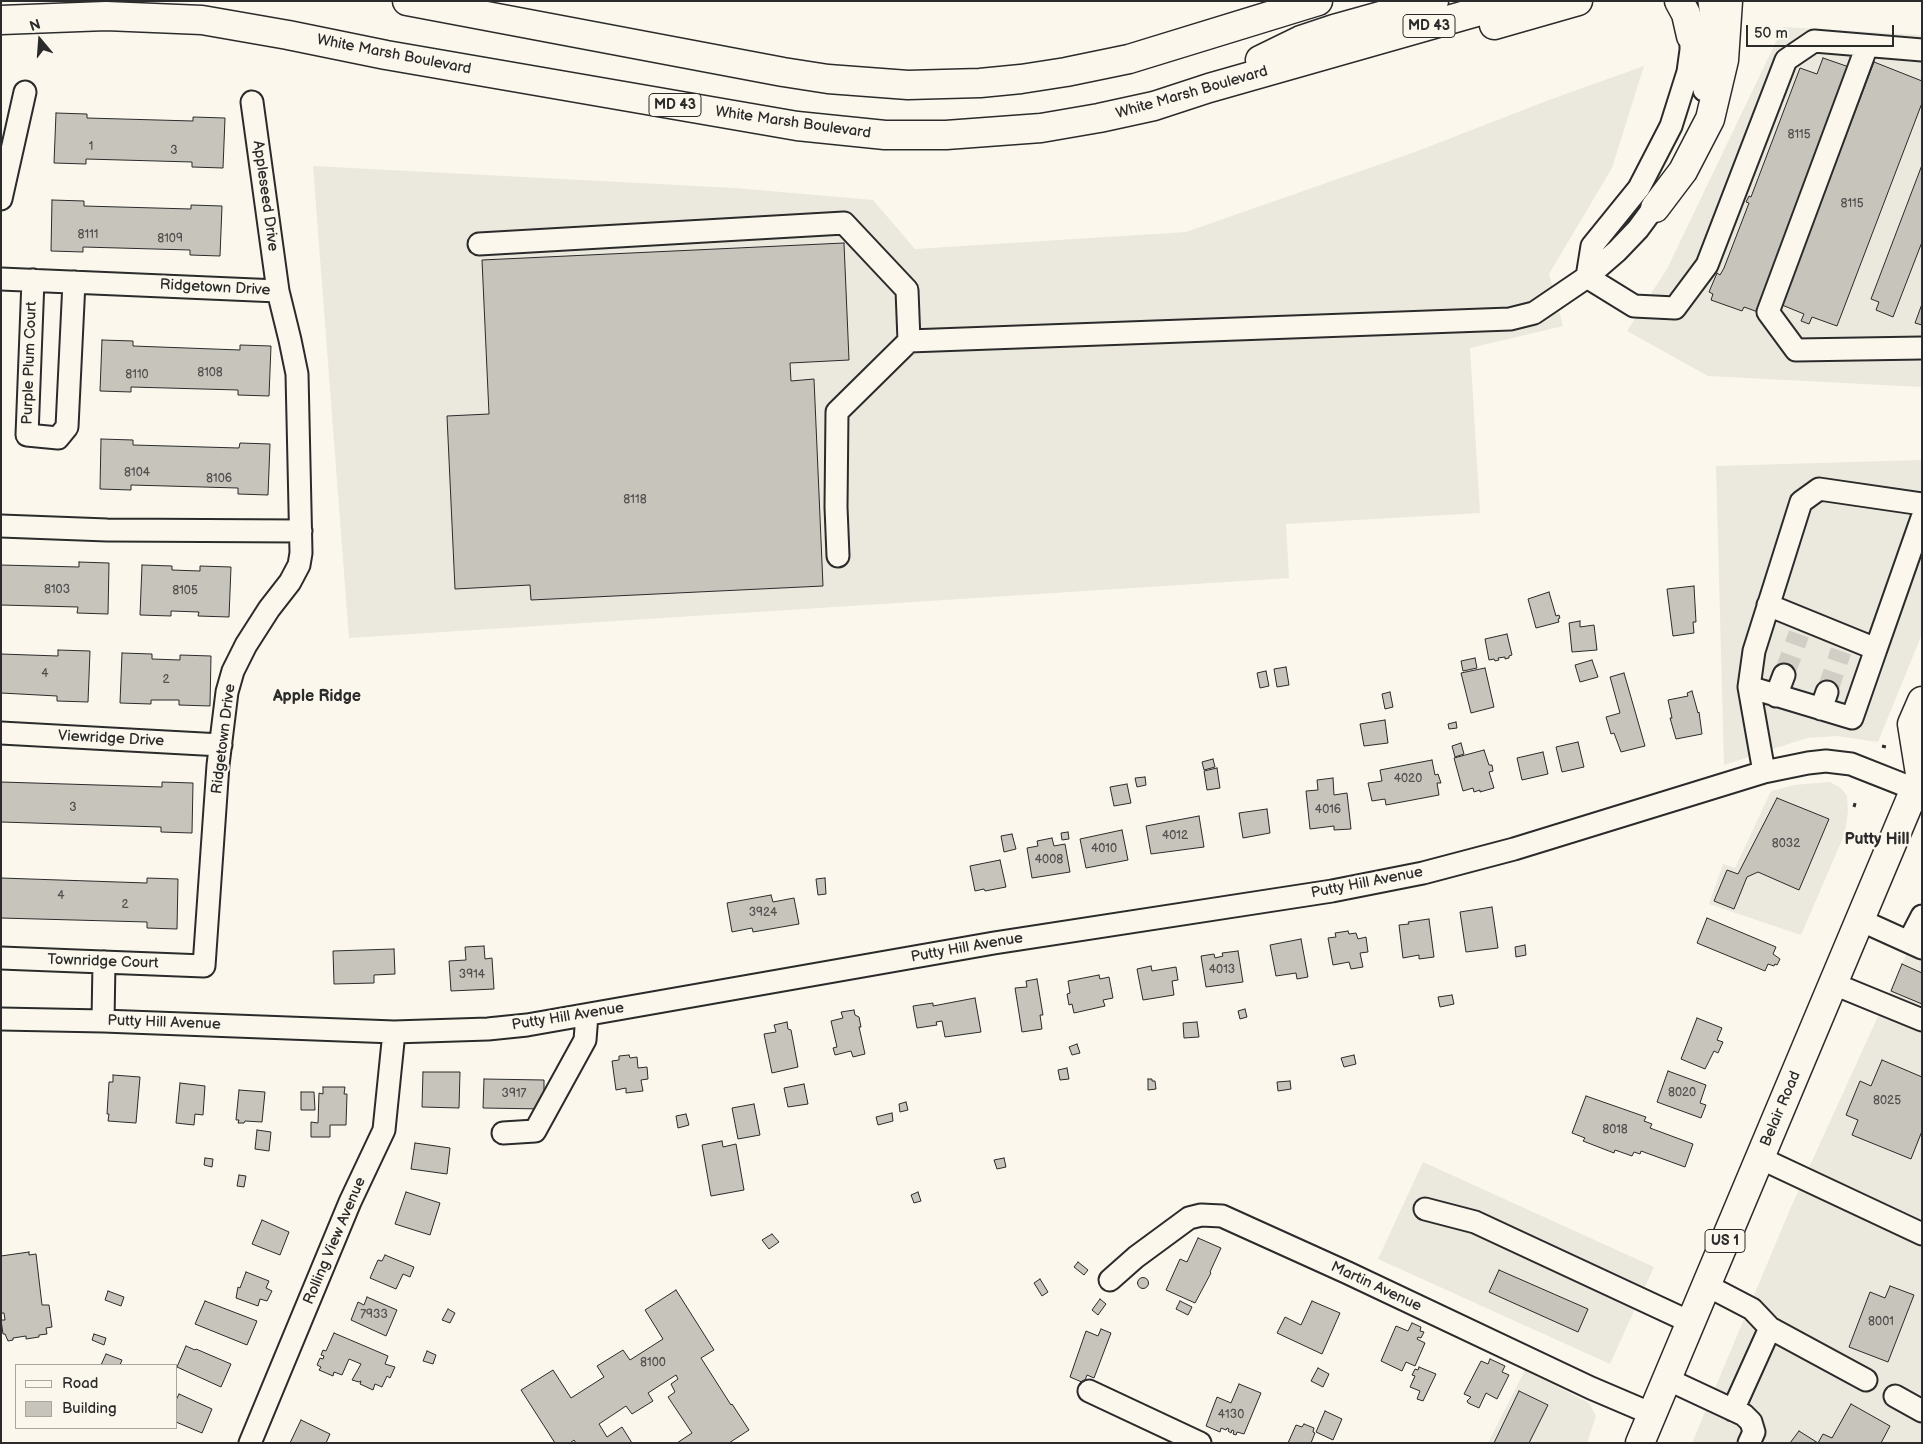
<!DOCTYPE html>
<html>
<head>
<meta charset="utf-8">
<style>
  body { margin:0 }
  #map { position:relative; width:1923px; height:1444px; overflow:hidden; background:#fbf7ec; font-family:"Balsamiq Sans",sans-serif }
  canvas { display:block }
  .frame { position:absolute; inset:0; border:2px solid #2b2b2b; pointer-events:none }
  .legend { position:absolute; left:15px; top:1364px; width:162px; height:65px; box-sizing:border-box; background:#fbf7ec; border:1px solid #a8a59f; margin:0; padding:6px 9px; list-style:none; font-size:15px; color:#2b2b2b }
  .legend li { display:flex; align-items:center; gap:10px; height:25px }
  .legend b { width:25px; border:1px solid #a8a59f }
  .north { position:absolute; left:15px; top:15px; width:50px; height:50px; -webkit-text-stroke:4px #fbf7ec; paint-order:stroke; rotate:342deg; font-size:14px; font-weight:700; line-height:20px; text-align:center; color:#2b2b2b }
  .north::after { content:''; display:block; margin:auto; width:18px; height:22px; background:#2b2b2b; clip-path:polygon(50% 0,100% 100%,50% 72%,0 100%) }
  .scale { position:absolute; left:1746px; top:25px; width:148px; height:22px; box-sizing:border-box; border:2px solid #2b2b2b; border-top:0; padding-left:6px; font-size:15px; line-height:18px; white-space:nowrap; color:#2b2b2b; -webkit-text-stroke:4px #fbf7ec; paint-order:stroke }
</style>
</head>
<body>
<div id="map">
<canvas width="1923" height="1444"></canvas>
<div class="frame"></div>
<ul class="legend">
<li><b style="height:6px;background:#fbf7ec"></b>Road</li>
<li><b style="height:14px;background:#c7c4bc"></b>Building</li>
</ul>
<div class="north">N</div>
<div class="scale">50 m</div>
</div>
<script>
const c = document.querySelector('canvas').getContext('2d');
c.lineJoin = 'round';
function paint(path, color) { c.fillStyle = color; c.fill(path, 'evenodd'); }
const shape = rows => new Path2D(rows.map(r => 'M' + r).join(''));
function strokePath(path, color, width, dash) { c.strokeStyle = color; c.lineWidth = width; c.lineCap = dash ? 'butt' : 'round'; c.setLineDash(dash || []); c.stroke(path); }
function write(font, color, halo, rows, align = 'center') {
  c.font = font + ' "Balsamiq Sans",sans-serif'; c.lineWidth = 5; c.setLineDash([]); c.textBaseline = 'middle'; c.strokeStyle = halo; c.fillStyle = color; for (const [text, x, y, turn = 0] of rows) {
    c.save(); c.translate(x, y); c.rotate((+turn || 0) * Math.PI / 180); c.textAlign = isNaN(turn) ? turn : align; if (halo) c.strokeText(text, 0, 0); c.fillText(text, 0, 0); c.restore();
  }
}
const built = shape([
  [1783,27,1922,35,1922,387,1708,376,1627,331,1667,269],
  [1644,66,1612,168,1549,274,1563,326,1470,348,1480,513,1286,524,1289,578,349,638,313,166,735,188,873,200,915,249,1186,232,1415,152,1549,100],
  [1922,460,1922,634,1878,742,1837,736,1807,738,1724,765,1716,466],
  [1830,782,1841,788,1847,796,1848,811,1845,833,1801,935,1709,904,1723,864,1735,868,1771,791,1794,785],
  [1922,920,1922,1443,1692,1443,1791,1207],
  [1423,1162,1654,1267,1610,1364,1378,1259],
  [1525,1370,1589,1403,1596,1416,1587,1443,1488,1443]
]);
const building = shape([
  [1823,58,1849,67,1758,312,1744,307,1742,311,1711,300,1713,294,1709,292,1717,273,1720,275,1724,268,1749,203,1746,202,1749,196,1751,197,1800,68,1817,74,1823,58],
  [1874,62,1922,81,1922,103,1837,326,1812,317,1809,324,1801,321,1804,314,1782,305,1874,62],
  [56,113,87,114,87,118,193,121,193,117,225,118,223,168,192,167,192,162,86,159,86,164,54,163,56,113],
  [1922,165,1922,242,1893,317,1876,310,1879,302,1871,299,1922,165],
  [52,200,84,201,84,206,191,209,191,205,222,206,220,256,190,255,190,250,83,247,83,252,51,251,52,200],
  [844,243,849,360,790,363,791,381,814,379,823,586,531,600,530,585,455,589,447,416,489,414,482,260,844,243],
  [1922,304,1922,325,1915,323,1922,304],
  [102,340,133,341,133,346,240,350,240,345,271,346,269,396,238,395,238,390,131,387,131,392,100,391,102,340],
  [101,439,133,440,133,445,239,448,240,443,270,444,268,495,238,494,238,488,131,485,131,490,100,489,101,439],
  [79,562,109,563,108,614,77,613,78,607,1,605,1,565,79,567,79,562],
  [142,565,172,566,172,570,200,571,200,566,231,567,229,617,198,616,199,612,171,611,171,616,140,615,142,565],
  [1694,586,1696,622,1693,622,1694,633,1673,636,1667,589,1694,586],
  [1549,592,1556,616,1559,615,1560,618,1558,619,1559,622,1536,628,1528,599,1549,592],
  [1580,621,1580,627,1594,625,1597,650,1572,652,1569,623,1580,621],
  [1507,634,1512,655,1509,656,1509,658,1505,659,1505,657,1498,658,1499,660,1495,661,1494,659,1489,660,1485,639,1507,634],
  [58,650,90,651,88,702,57,701,57,696,1,693,1,654,58,656,58,650],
  [122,653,152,654,152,659,180,660,180,655,211,656,210,706,179,705,179,700,151,700,151,704,120,703,122,653],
  [1475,658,1477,668,1463,671,1461,661,1475,658],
  [1592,660,1598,677,1580,682,1575,665,1592,660],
  [1286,667,1289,685,1277,687,1274,669,1286,667],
  [1485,668,1494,707,1471,713,1461,673,1485,668],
  [1266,671,1269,686,1260,688,1257,673,1266,671],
  [1624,673,1645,746,1621,752,1614,733,1611,734,1606,717,1620,713,1610,677,1624,673],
  [1692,691,1698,713,1699,712,1702,734,1676,739,1670,718,1672,718,1668,700,1688,696,1687,693,1692,691],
  [1390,692,1393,707,1385,709,1382,694,1390,692],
  [1385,720,1388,743,1364,746,1360,724,1385,720],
  [1456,722,1457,728,1449,729,1448,724,1456,722],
  [1578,742,1584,767,1562,772,1556,747,1578,742],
  [1461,743,1464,754,1455,757,1452,746,1461,743],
  [1484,750,1489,765,1492,765,1493,771,1489,772,1494,788,1480,792,1480,790,1474,792,1473,788,1463,791,1454,758,1484,750],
  [1543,752,1548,774,1522,780,1517,758,1543,752],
  [1213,759,1215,767,1204,770,1202,762,1213,759],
  [1432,760,1435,775,1438,774,1441,783,1437,783,1439,795,1386,805,1385,799,1372,801,1368,783,1382,781,1380,770,1432,760],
  [1217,768,1220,788,1207,790,1204,771,1217,768],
  [1145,777,1146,785,1137,787,1135,778,1145,777],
  [1333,778,1334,795,1347,793,1351,829,1334,830,1334,826,1310,829,1306,791,1318,790,1317,780,1333,778],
  [1,782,162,787,162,782,193,783,192,833,161,832,161,827,1,822,1,782],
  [1127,784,1131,803,1114,806,1110,787,1127,784],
  [1777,798,1829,819,1799,890,1758,872,1747,877,1734,909,1714,901,1727,870,1738,874,1777,798],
  [1267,809,1270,833,1243,838,1239,813,1267,809],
  [1199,816,1204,847,1151,854,1146,826,1199,816],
  [1122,830,1128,860,1086,868,1080,839,1122,830],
  [1068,832,1069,839,1062,840,1061,833,1068,832],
  [1012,834,1016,849,1004,852,1001,836,1012,834],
  [1052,838,1054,846,1065,844,1070,872,1032,878,1027,848,1038,846,1037,841,1052,838],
  [1000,860,1006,887,985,891,984,889,975,891,970,866,1000,860],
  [1,878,147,883,147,878,178,879,177,929,147,928,147,922,1,918,1,878],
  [825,878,826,894,818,895,816,879,825,878],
  [771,895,773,902,794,898,799,924,753,932,752,928,732,932,727,903,771,895],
  [1492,907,1498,948,1466,952,1460,912,1492,907],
  [1707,918,1776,947,1773,954,1780,959,1777,965,1775,964,1774,966,1768,964,1765,971,1697,943,1707,918],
  [1429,919,1434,957,1419,959,1419,955,1403,958,1399,925,1409,924,1408,922,1429,919],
  [1348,931,1349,934,1356,933,1358,939,1366,937,1368,952,1360,953,1363,967,1351,969,1349,962,1333,965,1328,938,1336,937,1335,933,1348,931],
  [1301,939,1308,977,1297,979,1296,973,1276,976,1270,945,1301,939],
  [1525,945,1526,955,1516,957,1515,947,1525,945],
  [484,946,485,959,492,958,494,989,451,991,449,961,466,960,465,947,484,946],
  [394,949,395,974,374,975,374,983,334,984,333,951,394,949],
  [1238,951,1243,982,1206,987,1201,956,1214,954,1215,958,1223,956,1222,953,1238,951],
  [1902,964,1922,973,1922,1004,1891,991,1902,964],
  [1151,966,1152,971,1176,967,1178,980,1172,981,1174,995,1143,1000,1137,969,1151,966],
  [1099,975,1100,979,1109,977,1113,998,1103,1000,1105,1006,1074,1013,1072,1004,1069,1005,1067,994,1070,993,1068,981,1099,975],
  [1037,979,1043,1015,1040,1015,1042,1029,1022,1032,1015,988,1027,987,1026,981,1037,979],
  [1452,995,1454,1004,1440,1007,1438,997,1452,995],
  [975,998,981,1032,945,1037,942,1021,936,1022,937,1025,917,1028,913,1006,933,1003,933,1006,975,998],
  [1245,1009,1247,1017,1240,1019,1238,1011,1245,1009],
  [854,1010,855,1015,859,1017,861,1027,859,1027,865,1054,853,1057,851,1051,835,1055,833,1048,837,1047,831,1021,843,1018,841,1012,854,1010],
  [1697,1018,1722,1028,1717,1040,1723,1042,1718,1053,1714,1051,1705,1069,1681,1059,1697,1018],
  [787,1022,788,1029,791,1030,798,1067,772,1073,764,1034,776,1032,774,1025,787,1022],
  [1197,1022,1199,1037,1184,1038,1183,1023,1197,1022],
  [1077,1044,1080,1053,1072,1055,1069,1047,1077,1044],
  [629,1055,630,1058,637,1057,638,1068,647,1067,648,1079,641,1080,643,1091,626,1093,626,1088,616,1090,612,1061,619,1060,619,1056,629,1055],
  [1354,1055,1356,1064,1344,1067,1341,1058,1354,1055],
  [1882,1060,1922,1077,1922,1131,1911,1159,1852,1135,1858,1120,1846,1115,1860,1081,1871,1086,1882,1060],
  [1067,1068,1069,1079,1060,1080,1058,1070,1067,1068],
  [1668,1071,1706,1085,1700,1103,1706,1105,1701,1118,1657,1102,1668,1071],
  [423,1072,460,1072,459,1108,422,1107,423,1072],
  [113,1075,140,1077,136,1123,108,1121,109,1114,107,1114,109,1082,113,1082,113,1075],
  [484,1079,544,1080,544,1109,483,1108,484,1079],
  [1148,1079,1152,1079,1152,1081,1155,1081,1156,1089,1148,1090,1148,1079],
  [1290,1081,1291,1089,1278,1091,1277,1082,1290,1081],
  [180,1083,205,1086,203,1115,195,1114,194,1125,176,1123,180,1083],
  [804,1084,808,1104,788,1107,784,1088,804,1084],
  [323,1087,345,1087,344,1094,347,1094,346,1125,330,1125,330,1137,311,1137,311,1122,318,1123,319,1093,323,1094,323,1087],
  [239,1090,265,1092,262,1122,245,1121,244,1123,238,1123,239,1120,236,1120,239,1090],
  [301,1092,314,1092,315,1110,301,1110,301,1092],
  [1586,1096,1646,1117,1644,1121,1652,1124,1650,1128,1693,1144,1685,1167,1641,1151,1640,1154,1634,1152,1632,1156,1615,1150,1614,1153,1583,1141,1585,1138,1572,1133,1586,1096],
  [906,1102,908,1110,900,1112,899,1104,906,1102],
  [754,1104,760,1135,738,1139,732,1108,754,1104],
  [892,1113,893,1121,878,1125,876,1117,892,1113],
  [686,1114,689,1125,678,1128,676,1116,686,1114],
  [257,1130,271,1132,269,1151,255,1149,257,1130],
  [722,1141,723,1147,736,1144,744,1190,711,1196,702,1145,722,1141],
  [415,1143,450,1148,447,1174,411,1169,415,1143],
  [205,1158,213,1159,212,1167,204,1165,205,1158],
  [1004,1158,1006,1167,997,1169,994,1160,1004,1158],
  [239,1175,246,1176,244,1187,237,1186,239,1175],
  [406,1192,440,1203,430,1235,395,1224,406,1192],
  [918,1192,921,1201,914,1203,911,1195,918,1192],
  [262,1220,289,1232,280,1255,252,1244,262,1220],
  [772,1234,779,1242,769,1249,762,1240,772,1234],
  [1198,1238,1221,1248,1210,1272,1211,1273,1195,1303,1166,1290,1180,1259,1187,1262,1198,1238],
  [29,1252,29,1255,36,1254,42,1305,49,1305,52,1327,46,1328,47,1334,39,1335,39,1337,26,1339,26,1336,13,1338,13,1340,8,1341,5,1334,3,1334,1,1320,5,1320,4,1313,1,1313,1,1256,29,1252],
  [385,1255,414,1267,410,1277,403,1274,396,1289,370,1278,378,1260,382,1261,385,1255],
  [1078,1262,1088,1270,1084,1275,1074,1267,1078,1262],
  [1499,1270,1588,1309,1578,1332,1489,1292,1499,1270],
  [246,1272,269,1281,266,1288,272,1291,267,1301,260,1299,258,1306,236,1298,238,1287,240,1288,246,1272],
  '1137.5 1283a5.5 5.5 0 1 1 11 0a5.5 5.5 0 1 1-11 0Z',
  [1040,1279,1048,1292,1042,1296,1034,1283,1040,1279],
  [1890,1286,1914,1295,1888,1362,1849,1347,1870,1292,1885,1298,1890,1286],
  [676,1290,714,1350,701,1358,731,1405,732,1404,749,1430,729,1443,677,1443,692,1433,668,1397,675,1392,671,1384,678,1379,676,1375,648,1393,653,1401,632,1414,626,1406,599,1424,607,1437,622,1427,632,1443,576,1443,574,1440,570,1443,555,1443,521,1390,553,1370,571,1398,604,1377,597,1366,623,1350,630,1360,663,1339,645,1310,676,1290],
  [108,1291,124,1297,121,1306,105,1300,108,1291],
  [367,1297,397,1310,386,1336,351,1320,358,1302,364,1305,367,1297],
  [1100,1299,1106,1304,1098,1315,1092,1310,1100,1299],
  [205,1301,257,1321,247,1345,195,1324,205,1301],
  [1180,1301,1192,1307,1188,1315,1176,1309,1180,1301],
  [1312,1301,1340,1313,1322,1354,1277,1333,1285,1317,1301,1325,1312,1301],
  [448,1309,455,1313,450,1323,442,1320,448,1309],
  [1412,1323,1421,1327,1420,1331,1424,1332,1421,1338,1418,1337,1417,1339,1425,1343,1415,1366,1406,1362,1402,1371,1381,1361,1396,1326,1408,1331,1412,1323],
  [1101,1329,1111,1333,1094,1378,1087,1375,1084,1383,1070,1377,1086,1331,1098,1336,1101,1329],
  [334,1333,388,1356,385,1364,395,1367,390,1378,387,1376,382,1387,375,1384,373,1390,360,1384,361,1381,359,1382,352,1380,361,1364,349,1359,342,1375,334,1372,333,1376,319,1370,321,1367,317,1365,320,1358,323,1359,324,1356,321,1355,323,1350,326,1351,334,1333],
  [94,1334,106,1338,104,1345,92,1340,94,1334],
  [186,1346,195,1350,196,1349,231,1364,221,1387,177,1367,186,1346],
  [427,1351,436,1355,433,1364,423,1361,427,1351],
  [106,1354,122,1360,120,1365,101,1365,106,1354],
  [1490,1359,1505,1366,1502,1372,1509,1375,1497,1399,1486,1393,1479,1408,1468,1403,1467,1401,1471,1397,1464,1394,1481,1361,1488,1364,1490,1359],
  [1419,1367,1436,1374,1423,1401,1417,1399,1420,1391,1410,1387,1415,1376,1412,1375,1415,1369,1418,1370,1419,1367],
  [1318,1368,1329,1374,1323,1387,1311,1381,1318,1368],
  [1239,1384,1261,1393,1244,1434,1237,1432,1236,1435,1233,1434,1234,1431,1232,1430,1231,1433,1228,1431,1229,1429,1227,1428,1226,1430,1221,1428,1220,1432,1206,1426,1217,1397,1231,1403,1239,1384],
  [1519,1391,1548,1405,1529,1443,1494,1443,1519,1391],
  [179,1394,212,1409,202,1433,176,1422,176,1400,179,1394],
  [1851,1404,1890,1426,1881,1443,1818,1443,1823,1434,1832,1438,1851,1404],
  [1325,1411,1342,1419,1333,1440,1316,1432,1325,1411],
  [301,1420,330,1434,326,1443,290,1443,301,1420],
  [1304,1424,1314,1428,1313,1432,1315,1433,1311,1443,1288,1443,1296,1425,1302,1427,1304,1424],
  [1799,1431,1818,1443,1790,1443,1799,1431]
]);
const minorTunnel = shape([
  [1784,675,1799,634],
  [1827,692,1841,651]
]);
const path = shape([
  [1882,746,1886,747],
  [1854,807,1856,800]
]);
const minor = shape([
  [1867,46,1768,312,1796,350,1922,348],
  [1704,90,1711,51,1712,24,1709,1],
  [252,102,278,291],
  [1,199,25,92],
  [479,244,844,223,907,290,909,341],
  [1587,277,1634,306,1675,308,1707,265,1786,60,1814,41,1922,50],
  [1587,277,1592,246,1639,188,1671,126,1688,72,1691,50,1691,20],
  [1,279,278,291,290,340,297,374,301,553,299,565,290,582,269,609,246,645,233,671,227,692,218,765,204,966,1,958],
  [33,280,27,435,58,438,67,427,74,282],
  [1,526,107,530,301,531],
  [838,556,836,507,837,412,909,341,1510,319,1534,313,1587,277,1617,251,1638,229,1663,195],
  [1768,605,1876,649,1922,518],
  [1749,687,1852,718,1876,649],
  [1776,696,1784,675],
  [1821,709,1827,692],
  [1,733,221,745],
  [1764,772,1749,687,1754,651,1801,502,1819,489,1922,504],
  [1860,920,1922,948],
  [1909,941,1922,916],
  [1834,984,1922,1020],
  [1,1019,103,1021,394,1032,488,1029,527,1025,994,943,1332,891,1423,873,1514,849,1764,772,1808,763,1826,761,1851,764,1922,792],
  [103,1021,104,962],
  [503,1133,535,1131,585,1040,587,1015],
  [1760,1158,1922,1234],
  [1425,1209,1475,1222,1690,1322],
  [1110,1280,1136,1257,1189,1218,1201,1215,1222,1216,1348,1273,1591,1388,1652,1414],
  [1706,1285,1752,1309,1770,1328,1866,1380],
  [1667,1379,1744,1415,1751,1422,1754,1432,1749,1443],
  [1089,1391,1200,1443],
  [1895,1396,1922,1411],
  [1733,1410,1770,1328],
  [250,1443,350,1202,384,1130,394,1032]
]);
const highway = shape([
  [407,1,783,72,828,79,908,85,980,83,1021,79,1066,72,1129,59,1318,1],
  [1679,1,1686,14,1691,36],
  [1,20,106,16,202,20,288,35,386,55,797,126,885,135,946,135,1041,128,1099,118,1154,106,1209,88,1515,1],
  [1494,25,1578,1],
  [1260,60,1301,40,1334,29,1434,1],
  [1655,208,1683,171,1710,119,1724,60,1728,1],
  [1920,774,1912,724,1922,701],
  [1640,1443,1922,772]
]);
const numberNames = [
  ["8115",1799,135],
  ["1",91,147],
  ["3",174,151],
  ["8115",1852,204],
  ["8111",88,235],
  ["8109",170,239],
  ["8108",210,373],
  ["8110",137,375],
  ["8104",137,473],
  ["8106",219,479],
  ["8118",635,500],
  ["8103",57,590],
  ["8105",185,591],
  ["4",45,674],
  ["2",166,680],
  ["4020",1408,779],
  ["3",73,808],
  ["4016",1328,810],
  ["4012",1175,836],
  ["8032",1786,844],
  ["4010",1104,849],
  ["4008",1049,860],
  ["4",61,896],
  ["2",125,905],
  ["3924",763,913],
  ["4013",1222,970],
  ["3914",472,975],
  ["8020",1682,1093],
  ["3917",514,1094],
  ["8025",1887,1101],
  ["8018",1615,1130],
  ["7933",374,1315],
  ["8001",1881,1322],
  ["8100",653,1363],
  ["4130",1231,1415]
];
const shields = [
  [1429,26,52],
  [675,105,52],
  [1725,1241,40]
];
const shieldNames = [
  ["MD 43",1429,26],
  ["MD 43",675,105],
  ["US 1",1725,1241]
];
const streetNames = [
  ["White Marsh Boulevard",394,55,11],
  ["White Marsh Boulevard",1192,93,-16],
  ["White Marsh Boulevard",793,123,8],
  ["Appleseed Drive",265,196,82],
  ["Ridgetown Drive",215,288,3],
  ["Purple Plum Court",30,363,-88],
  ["Viewridge Drive",111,739,3],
  ["Ridgetown Drive",224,739,-83],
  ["Putty Hill Avenue",1367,883,-11],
  ["Putty Hill Avenue",967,948,-10],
  ["Townridge Court",103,962,2],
  ["Putty Hill Avenue",568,1017,-9],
  ["Putty Hill Avenue",164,1023,2],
  ["Belair Road",1781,1109,-67],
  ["Rolling View Avenue",335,1241,-67],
  ["Martin Avenue",1376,1287,25]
];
const neighbourhoodNames = [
  ["Apple Ridge",317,697],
  ["Putty Hill",1877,840]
];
paint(built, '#ebe8de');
paint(building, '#c7c4bc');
strokePath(building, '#2b2b2b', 1);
strokePath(minorTunnel, '#d1cec5', 21, [21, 11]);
strokePath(minor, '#2b2b2b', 25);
strokePath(highway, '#2b2b2b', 31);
strokePath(path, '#2b2b2b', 3, [4, 4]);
strokePath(minor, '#fbf7ec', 21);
strokePath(highway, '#fbf7ec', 28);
write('12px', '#52514f', null, numberNames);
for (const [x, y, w] of shields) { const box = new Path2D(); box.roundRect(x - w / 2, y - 11.5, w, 23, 4); c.fillStyle = '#fbf7ec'; c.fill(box); strokePath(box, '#2b2b2b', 1); }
write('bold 14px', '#2b2b2b', null, shieldNames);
write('15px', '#2b2b2b', '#fbf7ec', streetNames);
write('bold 16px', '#2b2b2b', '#fbf7ec', neighbourhoodNames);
</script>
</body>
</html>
